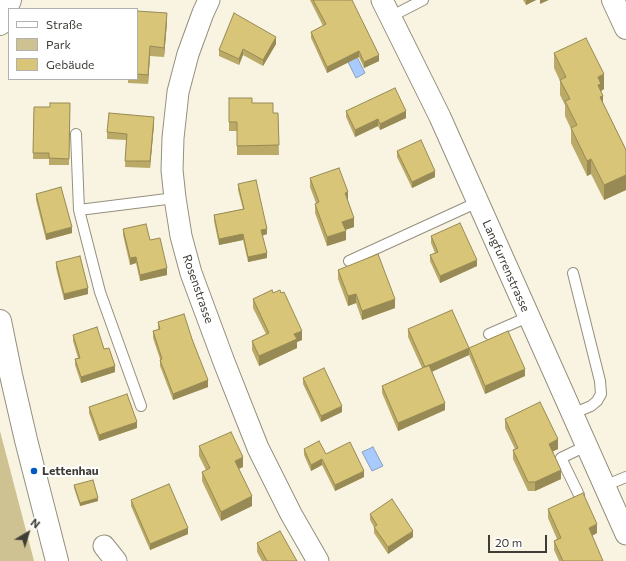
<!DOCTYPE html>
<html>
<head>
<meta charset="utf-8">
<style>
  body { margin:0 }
  #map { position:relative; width:626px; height:561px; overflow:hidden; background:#f9f4e1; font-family:Commissioner,sans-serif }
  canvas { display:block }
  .legend { position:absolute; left:8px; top:8px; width:130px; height:72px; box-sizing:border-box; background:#fff; border:1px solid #b2b1ae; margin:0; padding:5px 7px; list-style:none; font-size:12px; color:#3e3c35 }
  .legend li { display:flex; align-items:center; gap:8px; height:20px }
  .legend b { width:20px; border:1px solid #b2b1ae }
  .north { position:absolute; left:8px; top:513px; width:40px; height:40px; -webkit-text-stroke:3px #fff; paint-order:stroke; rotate:38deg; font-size:11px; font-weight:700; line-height:16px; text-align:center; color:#3e3c35 }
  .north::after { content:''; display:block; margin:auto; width:14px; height:18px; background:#3e3c35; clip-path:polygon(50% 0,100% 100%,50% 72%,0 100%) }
  .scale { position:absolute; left:488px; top:535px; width:59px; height:18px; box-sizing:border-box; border:2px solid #3e3c35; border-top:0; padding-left:5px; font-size:12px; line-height:14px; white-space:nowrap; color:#3e3c35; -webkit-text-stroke:3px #fff; paint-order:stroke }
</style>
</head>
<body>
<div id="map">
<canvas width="626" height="561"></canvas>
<ul class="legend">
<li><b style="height:5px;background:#fff"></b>Straße</li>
<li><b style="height:11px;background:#cec292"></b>Park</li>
<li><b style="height:11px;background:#d8c578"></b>Gebäude</li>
</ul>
<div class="north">N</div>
<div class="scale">20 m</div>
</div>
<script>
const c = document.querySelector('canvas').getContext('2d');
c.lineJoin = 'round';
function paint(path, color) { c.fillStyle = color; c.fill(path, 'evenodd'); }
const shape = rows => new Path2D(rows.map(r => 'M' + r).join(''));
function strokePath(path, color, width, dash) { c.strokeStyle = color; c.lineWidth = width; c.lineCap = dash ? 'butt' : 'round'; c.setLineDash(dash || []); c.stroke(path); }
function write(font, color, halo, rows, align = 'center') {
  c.font = font + ' Commissioner,sans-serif'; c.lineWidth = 4; c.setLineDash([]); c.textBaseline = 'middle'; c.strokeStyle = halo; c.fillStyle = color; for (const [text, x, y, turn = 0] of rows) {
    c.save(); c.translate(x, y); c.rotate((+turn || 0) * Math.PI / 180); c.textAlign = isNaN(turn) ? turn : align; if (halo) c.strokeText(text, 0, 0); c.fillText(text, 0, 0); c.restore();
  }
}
const green = shape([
  [0,431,34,561,0,561]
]);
const water = shape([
  [355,53,365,73,356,78,346,58,355,53],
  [373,447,383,466,372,471,362,452,373,447]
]);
const service = shape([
  [390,17,423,0],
  [76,134,79,210,100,292,141,406],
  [79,210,175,198],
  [349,261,478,202],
  [489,334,528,317],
  [572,414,591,406,597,401,601,394,600,381,573,273],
  [604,486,626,477],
  [579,495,561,458,586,446]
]);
const minor = shape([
  [209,0,203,13,188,54,178,92,173,138,172,170,175,198,181,236,191,273,224,362,258,448,291,514,318,561],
  [382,0,440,117,626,534],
  [104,546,116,561]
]);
const tertiary = shape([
  [613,0,626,28]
]);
const secondary = shape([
  [0,24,10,0],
  [0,321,11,375,26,440,57,561]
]);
const wall = shape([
  [310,0,352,0,379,61,364,68,359,57,327,73,311,38,311,32,323,26],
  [523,0,536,0,526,5],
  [137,11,167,22,164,57,150,56,148,84,128,83,128,79,137,79],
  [276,44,263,66,243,55,239,65,219,56,219,50],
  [554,53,604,89,601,91,603,103,626,150,626,190,604,200,591,174,587,176,571,143,571,129,565,116,565,105,560,95,560,81,554,68],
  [229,98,252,103,273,113,278,113,279,155,237,155,237,131,229,131],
  [70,103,69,165,49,165,49,159,33,159,34,107,50,107],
  [346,111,406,118,380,130,378,126,355,137,346,117],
  [154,124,150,168,125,167,126,140,107,139,107,132],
  [397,151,435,177,412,188,397,157],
  [310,178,348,201,354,227,345,230,346,240,327,246,315,213,315,204,316,203,310,187],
  [238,184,267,234,262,236,267,258,248,262,243,240,219,245,214,221,214,215,243,209,238,190],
  [36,194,72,233,46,240,36,200],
  [123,229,150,240,167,275,140,281,136,263,130,265,123,235],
  [431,236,477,266,440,283,430,261,430,255,435,253,431,243],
  [56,262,88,294,64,300,56,268],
  [338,270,395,308,362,320,356,303,348,306,338,279],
  [273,293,302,340,297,342,297,348,259,366,252,350,252,341,266,334,253,308,253,299],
  [158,322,192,339,208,387,173,400,160,366,160,359,153,338,153,331,158,330],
  [408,329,469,348,525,376,485,394,469,355,432,371,445,410,398,431,382,393,382,386,422,368,408,337],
  [73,335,104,349,115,372,81,383,75,365,75,359,78,358,73,341],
  [303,378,342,412,321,422,303,384],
  [89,407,137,428,99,441,89,413],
  [505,419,558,449,553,451,561,479,535,491,528,491,513,459,513,450,515,449,505,428],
  [199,446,243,467,239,469,252,506,221,521,202,481,202,472,206,470,199,456],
  [304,449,326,454,364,477,335,491,322,465,311,471,304,455],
  [74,485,98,501,80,506,74,488],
  [131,500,188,534,150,550,131,506],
  [548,509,597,533,592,536,603,561,559,561,554,550,554,541,557,539,548,518],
  [370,514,413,537,388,554,374,533,374,527,370,520],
  [257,543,297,561,262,561,257,552]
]);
const shadedWall = shape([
  [526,0,536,0,526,5],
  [540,0,549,0,540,4],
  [167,13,167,22,164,57,164,48],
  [276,37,276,44,263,66,263,60],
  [150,46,150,56,148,84,148,75],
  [243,49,243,55,239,65,239,59],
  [359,51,359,57,327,73,327,67],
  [379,55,379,61,364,68,364,62],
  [604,74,604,89,601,91,603,96,603,111,598,100,598,77],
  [406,111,406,118,380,130,380,124],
  [154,117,154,124,150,168,150,161],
  [378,119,378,126,355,137,355,130],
  [591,159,591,174,587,176,587,161],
  [435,171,435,177,412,188,412,182],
  [626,175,626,190,604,200,604,185],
  [348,192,348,201,345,193],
  [354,218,354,227,342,231,342,222],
  [72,227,72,233,46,240,46,234],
  [267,229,267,234,261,236,261,230],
  [346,231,346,240,327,246,327,237],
  [243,234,243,240,219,245,219,239],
  [267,253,267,258,248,262,248,257],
  [136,257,136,263,130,265,130,258],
  [477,260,477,266,440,283,440,276],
  [167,268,167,275,140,281,140,275],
  [88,288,88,294,64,300,64,294],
  [356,294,356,303,348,306,348,296],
  [395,299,395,308,362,320,362,311],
  [302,331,302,340,297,342,297,348,259,366,259,356,294,334],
  [469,348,469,355,425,375,425,367],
  [115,366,115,372,81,383,81,377],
  [525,369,525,376,485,394,485,386],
  [208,380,208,387,173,400,173,394],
  [445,403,445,410,398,431,398,423],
  [342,406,342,412,321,422,321,416],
  [137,422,137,428,99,441,99,435],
  [558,439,558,449,549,453,549,444],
  [243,457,243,467,235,470,235,461],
  [322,459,322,465,311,471,311,465],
  [561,470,561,479,535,491,535,482],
  [364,471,364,477,335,491,335,485],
  [252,496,252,506,221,521,221,512],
  [98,498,98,501,80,506,80,503],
  [597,524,597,533,589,537,589,528],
  [188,528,188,534,150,550,150,544],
  [413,531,413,537,388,554,388,547]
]);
const building = shape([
  [313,0,352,0,379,55,364,62,359,51,327,67,311,32,326,24,313,0],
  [137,11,167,13,164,48,150,46,148,75,137,74,137,11],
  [234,13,276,37,263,60,243,49,239,59,219,50,234,13],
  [586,38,604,74,598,77,601,84,598,85,603,96,600,97,626,150,626,175,604,185,591,159,587,161,571,128,577,125,565,101,570,99,560,80,566,77,554,53,586,38],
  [395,88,406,111,380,124,378,119,355,130,346,111,395,88],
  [229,98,252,98,252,103,273,103,273,113,278,113,279,145,237,146,237,122,229,122,229,98],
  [50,103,70,103,69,159,49,158,49,153,33,153,34,107,50,107,50,103],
  [109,113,154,117,150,161,125,161,127,134,107,132,109,113],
  [421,140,435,171,412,182,397,151,421,140],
  [339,168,348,192,345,193,354,218,342,222,346,231,327,237,315,204,319,202,310,178,339,168],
  [256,180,267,229,261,230,267,253,248,257,243,234,219,239,214,215,244,209,238,184,256,180],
  [61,187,72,227,46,234,36,194,61,187],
  [460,223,477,260,440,276,430,255,438,252,431,236,460,223],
  [146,224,150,240,160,238,167,268,140,275,136,257,130,258,123,229,146,224],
  [378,254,395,299,362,311,356,294,348,296,338,270,378,254],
  [80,256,88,288,64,294,56,262,80,256],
  [272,290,273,293,280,290,281,293,284,292,302,331,294,334,297,339,259,356,252,341,269,333,253,299,272,290],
  [452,310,469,348,425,367,408,329,452,310],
  [184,314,192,339,208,380,173,394,160,360,162,359,153,331,160,329,158,322,184,314],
  [97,327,104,349,109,348,115,366,81,377,75,359,80,358,73,335,97,327],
  [508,331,525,369,485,386,469,348,508,331],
  [429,365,445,403,398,423,382,386,429,365],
  [324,368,342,406,321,416,303,378,324,368],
  [127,394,137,422,99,435,89,407,127,394],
  [540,402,558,439,549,444,561,470,535,482,528,482,513,450,518,448,505,419,540,402],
  [231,432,243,457,235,461,252,496,221,512,202,472,210,468,199,446,231,432],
  [319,441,326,454,350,442,364,471,335,485,322,459,311,465,304,449,319,441],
  [93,480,98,498,80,503,74,485,93,480],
  [169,484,188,528,150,544,131,500,169,484],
  [583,493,597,524,589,528,603,561,563,561,554,541,561,538,548,509,583,493],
  [392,499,413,531,388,547,374,527,377,525,370,514,392,499],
  [280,531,297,561,267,561,257,543,280,531]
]);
const markers = [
  [34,471,4,"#0259c2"]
];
const streetNames = [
  ["Langfurrenstrasse",506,266,66],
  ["Rosenstrasse",198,289,71]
];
const poiNames = [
  ["Lettenhau",42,471]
];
paint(green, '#cec292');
paint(water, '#a9cafd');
strokePath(water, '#899fc1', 1);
strokePath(service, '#94907e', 12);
strokePath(minor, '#94907e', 23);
strokePath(tertiary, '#94907e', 24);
strokePath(secondary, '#94907e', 24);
strokePath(service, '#fff', 10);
strokePath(minor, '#fff', 21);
strokePath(tertiary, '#fff', 22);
strokePath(secondary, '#fff', 22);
paint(wall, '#baa967');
paint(shadedWall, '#978a54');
paint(building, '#d8c578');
strokePath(building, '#978a54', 1);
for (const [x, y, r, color] of markers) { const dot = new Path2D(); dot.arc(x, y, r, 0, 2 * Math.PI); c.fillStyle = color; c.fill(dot); strokePath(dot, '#fff', 1.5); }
write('12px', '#3e3c35', '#fff', streetNames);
write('bold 12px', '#3e3c35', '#fff', poiNames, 'left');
</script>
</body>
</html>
